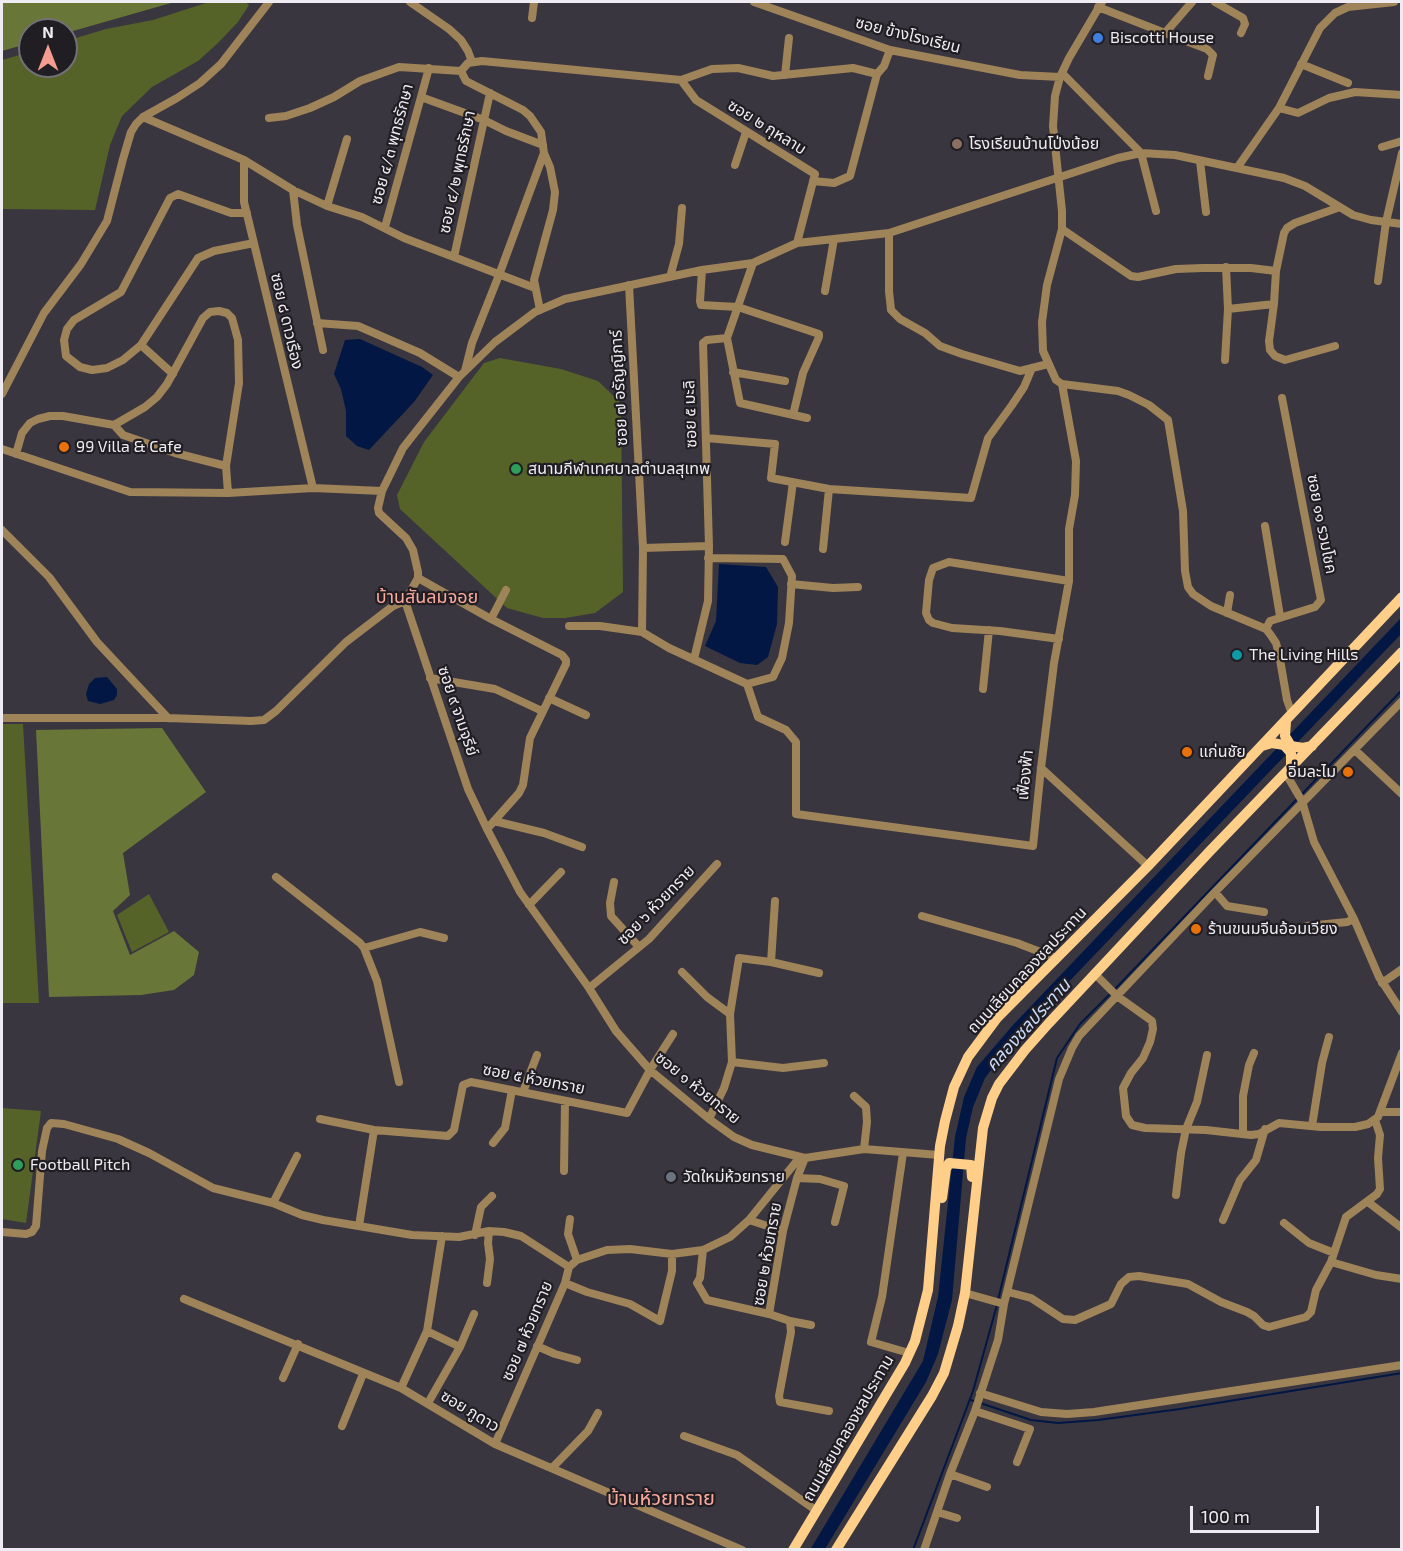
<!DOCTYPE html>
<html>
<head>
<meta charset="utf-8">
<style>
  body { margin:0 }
  #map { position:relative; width:1403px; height:1551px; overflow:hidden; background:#393640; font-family:"Exo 2",sans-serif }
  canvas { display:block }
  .frame { position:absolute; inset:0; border:3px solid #eeebf2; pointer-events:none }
  .north { position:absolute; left:18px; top:18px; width:60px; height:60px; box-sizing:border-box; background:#201e23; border:2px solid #727076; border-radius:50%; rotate:0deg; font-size:16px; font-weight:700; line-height:24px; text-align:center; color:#eeebf2 }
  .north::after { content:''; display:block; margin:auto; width:21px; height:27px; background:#f59c90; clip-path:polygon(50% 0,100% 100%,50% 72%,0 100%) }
  .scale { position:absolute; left:1190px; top:1506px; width:129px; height:27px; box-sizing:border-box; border:3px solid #eeebf2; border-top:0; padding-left:8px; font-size:18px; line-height:21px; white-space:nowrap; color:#eeebf2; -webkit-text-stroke:4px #201e23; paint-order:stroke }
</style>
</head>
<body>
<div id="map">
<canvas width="1403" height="1551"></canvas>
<div class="frame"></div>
<div class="north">N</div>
<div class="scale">100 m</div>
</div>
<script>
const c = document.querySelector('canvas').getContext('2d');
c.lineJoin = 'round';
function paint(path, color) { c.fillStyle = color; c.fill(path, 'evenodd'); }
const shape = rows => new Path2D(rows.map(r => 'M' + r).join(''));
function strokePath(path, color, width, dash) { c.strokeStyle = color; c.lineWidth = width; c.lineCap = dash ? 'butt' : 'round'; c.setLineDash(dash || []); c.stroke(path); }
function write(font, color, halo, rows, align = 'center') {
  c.font = font + ' "Exo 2","Noto Sans Thai",sans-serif'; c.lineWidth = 4.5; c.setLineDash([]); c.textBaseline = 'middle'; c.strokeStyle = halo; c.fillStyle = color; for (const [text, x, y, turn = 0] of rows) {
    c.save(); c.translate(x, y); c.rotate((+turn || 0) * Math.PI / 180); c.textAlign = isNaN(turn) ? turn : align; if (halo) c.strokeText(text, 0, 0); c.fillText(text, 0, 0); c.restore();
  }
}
const green = shape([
  [209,2,246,2,249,5,238,22,218,43,198,61,152,87,122,116,110,145,95,210,2,209,2,60,30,52,30,66,66,66,66,41,106,29,153,20],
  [500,358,561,369,598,381,621,403,623,592,595,613,565,618,543,618,507,608,400,509,397,495,424,442,484,363],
  [2,724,23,724,39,1003,2,1003],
  [149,894,169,932,132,952,117,915],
  [2,1108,41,1111,26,1223,2,1219]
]);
const forest = shape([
  [2,2,171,2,171,3,66,33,66,30,30,30,30,43,2,51],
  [162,728,206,792,123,853,130,895,113,911,130,955,174,931,199,952,194,975,174,990,141,995,49,997,36,730]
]);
const water = shape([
  [360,339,422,367,433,375,414,402,369,450,357,446,346,436,346,411,341,389,334,374,345,340],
  [719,564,766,567,778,587,777,624,768,657,757,665,740,663,705,646,716,621],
  [1401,618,1401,634,1020,1033,985,1078,973,1107,966,1138,952,1300,938,1354,926,1382,825,1549,810,1550,923,1361,938,1297,955,1137,964,1097,977,1067,1013,1025],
  [107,677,117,689,117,695,114,700,100,704,88,701,86,694,89,684,95,678]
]);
const stream = shape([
  [1302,794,1402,690],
  [1115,989,1298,798],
  [998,1300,1057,1058,1080,1024,1111,993],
  [971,1400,1031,1420,1058,1423,1098,1420,1180,1409,1402,1373],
  [913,1550,973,1391,997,1305]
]);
const minor = shape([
  [410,2,449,29,461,40,468,51,472,62],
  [754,2,890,50,1020,75,1060,77],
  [1102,2,1069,58,1060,77,1055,96,1053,126,1062,211,1062,229,1047,285,1042,322,1043,351,1056,380,1062,384,1118,391,1129,395,1149,405,1168,420,1183,511,1185,571,1188,587,1193,594,1211,606,1266,629,1270,634,1276,643,1279,654,1287,700,1292,714],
  [1215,2,1243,18,1245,24,1241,33],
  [1098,7,1165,33,1192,2],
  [532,18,534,2],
  [1165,33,1207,49,1213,55,1208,76],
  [1301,64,1348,83],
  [461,71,468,63,482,61,681,80,712,69,738,68,773,76,853,68,877,74],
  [461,71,466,81,523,110,530,116,541,132,544,153,499,275,472,343,465,371],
  [1062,73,1141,153,1156,211],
  [785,75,789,38],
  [681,80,696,100,815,174,797,243],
  [421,97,484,120,506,131,543,145],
  [1279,108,1298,113,1329,98,1355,92,1402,95],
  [143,117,244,160,293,190,327,206,362,217,404,238,535,288],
  [269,118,286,116,310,108,334,97,360,81,399,67,461,71],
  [1382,147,1402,141],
  [244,160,244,202,313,488],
  [1200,161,1206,212],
  [735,165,746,132],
  [1237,168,1279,108,1320,28,1335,13,1348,7,1394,2],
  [813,181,834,183,850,176,877,74,884,66,890,50],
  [293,190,297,225,323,350],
  [327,206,347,139],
  [247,213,231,213,178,194,170,198,121,292,74,320,67,329,64,340,66,356,80,367,92,370,107,368,123,360,141,345,198,258,214,251,254,243],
  [385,227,429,68],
  [1062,229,1131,276,1138,277,1176,269,1203,268,1251,268,1276,271],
  [889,233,889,291,891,310,900,319,925,333,940,346,962,354,1020,371,1048,364],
  [454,257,490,93],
  [1226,267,1228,309,1274,304],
  [702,270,700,301,701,305,738,307,819,334,819,337,803,373,793,415],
  [670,277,679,244,682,208],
  [1378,281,1386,222,1402,153],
  [629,285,643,548,642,632],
  [825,291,834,239],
  [540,310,534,280,553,210,555,192,550,167,544,153],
  [317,323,358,326,420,353,459,377],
  [727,338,740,403,807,418],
  [141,345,173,374],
  [1335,346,1285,360,1275,356,1270,350,1269,341,1274,304,1276,271,1284,233,1287,228,1295,223,1340,207],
  [1225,360,1228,309],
  [733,372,785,381],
  [2,394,44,313,81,264,107,221,123,159,131,132,136,124,143,117,177,98,200,83,221,64,269,2],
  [114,425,123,435,175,453,226,466],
  [706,438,775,444,771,478,829,489,971,498,988,438,1012,405,1024,387,1032,368],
  [2,449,130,492,228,493,313,488,382,491],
  [16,454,22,433,30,423,38,419,50,416,63,416,114,425,145,407,157,397,167,384,203,318,210,312,219,311,227,313,232,318,238,340,239,383,226,466,228,493],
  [1265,526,1280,616],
  [2,530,49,577,97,642,168,718],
  [785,542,793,482],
  [643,548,709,546],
  [823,549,829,489],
  [418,578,491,619,562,655,566,660,566,664,530,738,523,785,519,793,487,829],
  [791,584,833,588,858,587],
  [405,601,468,789,487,829,520,892,589,988,616,1031,650,1070,709,1119,734,1137,752,1145,805,1158,864,1149,939,1155],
  [1227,613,1230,595],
  [491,619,506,590],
  [569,626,600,626,642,632,669,648,747,684,773,677,782,658,789,623,792,576,783,559,708,558],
  [1266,629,1270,621,1315,607,1321,600,1282,398],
  [1059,639,1000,631,952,628,933,623,929,620,926,613,929,580,933,568,949,562,1069,581],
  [694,659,708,601,709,546,703,343,707,340,727,338,753,263],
  [430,678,495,689,542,711],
  [747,684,758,717,786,730,796,742,796,814,1033,846,1041,768,1054,663,1069,581,1069,529,1075,495,1076,461,1062,384],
  [983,689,989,630],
  [549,698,586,715],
  [2,718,168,718,251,721,264,720,276,711,346,642,393,606,405,601,418,578,418,572,413,550,406,538,379,513,378,508,382,491,403,448,459,377,495,342,535,312,565,299,702,270,753,263,797,243,889,233,1118,158,1141,153,1175,155,1284,178,1305,186,1353,215,1371,220,1402,224],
  [1355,750,1402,794],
  [1041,768,1148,866],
  [1286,774,1302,801,1314,842,1354,919,1379,977,1402,1012],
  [494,821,544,833,582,847],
  [276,877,360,943,364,948,420,932,444,938],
  [614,882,610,903,611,916,639,947],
  [1215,892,1227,906,1264,912],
  [529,905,561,872],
  [922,916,1017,943,1056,958],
  [1307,926,1347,922,1354,919],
  [364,948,377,981,399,1082],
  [771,962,819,973],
  [682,972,707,997,730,1014],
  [1096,975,1117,996,1152,1021,1153,1029,1150,1042,1143,1058,1131,1073,1123,1088,1126,1116,1132,1125,1145,1128,1206,1130,1251,1135,1259,1134,1279,1123,1321,1127,1355,1127,1368,1124,1378,1117,1402,1053],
  [1382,983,1402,969],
  [589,988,649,939,717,864],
  [732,1062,783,1068,824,1063],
  [523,1092,537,1055],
  [854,1096,866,1107,867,1122,864,1149],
  [1380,1112,1402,1112],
  [320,1119,374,1130,448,1136,454,1130,463,1085,471,1082,627,1113,650,1070,673,1034],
  [709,1119,724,1088,732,1062,730,1014,739,958,771,962,775,901],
  [1312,1126,1322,1063,1329,1037],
  [1243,1134,1243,1096,1249,1065,1254,1053],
  [493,1143,505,1128,512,1090],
  [903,1153,882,1297,871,1342,909,1353],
  [805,1158,797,1178,783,1231,769,1314,790,1321,791,1332,779,1396,780,1402,829,1411],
  [564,1171,565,1101],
  [797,1178,820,1179,844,1186,835,1222],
  [1176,1195,1181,1153,1186,1129,1197,1102,1207,1055],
  [1368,1202,1402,1228],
  [273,1203,297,1156],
  [570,1219,568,1234,577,1260],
  [749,1220,783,1231],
  [1223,1220,1240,1180,1256,1160,1265,1129],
  [1284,1223,1309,1243,1334,1253],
  [359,1226,374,1130],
  [2,1232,26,1234,32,1232,36,1226,42,1151,47,1128,51,1123,64,1124,118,1139,149,1153,213,1188,273,1203,302,1215,323,1220,412,1235,459,1237,489,1231,504,1232,521,1236,569,1267],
  [475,1235,481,1207,492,1196],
  [703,1250,700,1278,697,1283,707,1300,769,1314],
  [1331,1262,1376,1275,1402,1279],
  [487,1283,490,1259,488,1243,489,1231],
  [565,1283,587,1292,630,1304,660,1321,672,1271,672,1254],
  [1008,1292,1031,1298,1063,1319,1075,1320,1111,1304,1121,1284,1129,1277,1139,1276,1188,1284,1221,1302,1247,1312,1254,1316,1263,1325,1269,1327,1306,1317,1311,1312,1316,1290,1331,1262,1346,1217,1377,1194,1380,1189,1378,1158,1380,1135,1375,1120],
  [965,1293,1004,1304],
  [184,1299,401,1388,495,1444,742,1550],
  [790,1321,811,1325],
  [427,1331,460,1347,428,1403],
  [537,1346,555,1354,577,1360],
  [460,1347,474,1314],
  [283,1378,298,1344],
  [401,1388,427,1331,442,1236],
  [980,1393,1041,1412,1067,1414,1094,1412,1402,1365],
  [975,1411,1030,1429,1017,1462],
  [342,1426,363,1374],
  [684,1436,737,1455,817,1511],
  [495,1444,565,1283,569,1267,577,1260,607,1250,630,1249,672,1254,703,1250,730,1237,749,1220,800,1157],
  [552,1468,588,1431,598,1413],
  [950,1474,987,1487],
  [937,1512,957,1518],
  [924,1550,950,1474,975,1411,998,1340,1004,1304,1059,1079,1072,1048,1079,1036,1215,892,1402,701]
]);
const major = shape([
  [1286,722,1285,736,1291,746,1303,748,1312,746],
  [1262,746,1272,743,1284,745,1291,753,1291,769],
  [942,1198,946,1169,949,1163,971,1165,972,1177],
  [793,1550,905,1363,915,1341,928,1290,940,1146,945,1121,954,1087,968,1057,997,1018,1148,866,1402,597],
  [836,1550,932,1396,944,1373,958,1326,965,1293,983,1128,992,1098,999,1084,1025,1050,1049,1023,1210,851,1402,652]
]);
const markers = [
  [1098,38,6,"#3f7fe0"],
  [957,144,6,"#8d6e63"],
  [64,447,6,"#e8710a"],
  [516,469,6,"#2e9e5b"],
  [1237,655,6,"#0f9aa8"],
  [1187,752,6,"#e8710a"],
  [1348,772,6,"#e8710a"],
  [1196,929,6,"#e8710a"],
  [18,1165,6,"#2e9e5b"],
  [671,1177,6,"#6b7280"]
];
const streetNames = [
  ["ซอย ข้างโรงเรียน",908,35,14],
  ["ซอย ๒ กุหลาบ",767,127,32],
  ["ซอย ๔/๓ พุทธรักษา",392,144,-75],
  ["ซอย ๔/๒ พุทธรักษา",457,172,-78],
  ["ซอย ๘ ดาวเรือง",287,321,77],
  ["ซอย ๗ อรัญญิการ์",619,388,-93],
  ["ซอย ๕ มะลิ",690,414,-92],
  ["ซอย ๑๑ รวมโชค",1322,524,79],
  ["ซอย ๙ จามจุรีย์",458,711,71],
  ["เฟื่องฟ้า",1025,775,-84],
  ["ซอย ๖ ห้วยทราย",656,905,-46],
  ["ถนนเลียบคลองชลประทาน",1027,970,-47],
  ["ซอย ๕ ห้วยทราย",534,1079,11],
  ["ซอย ๑ ห้วยทราย",698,1088,39],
  ["ซอย ๒ ห้วยทราย",767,1254,-80],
  ["ซอย ๗ ห้วยทราย",527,1331,-67],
  ["ซอย ภูดาว",470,1411,31],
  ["ถนนเลียบคลองชลประทาน",848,1428,-60]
];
const poiNames = [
  ["Biscotti House",1110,38],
  ["โรงเรียนบ้านโป่งน้อย",969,144],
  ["99 Villa & Cafe",76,447],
  ["สนามกีฬาเทศบาลตำบลสุเทพ",528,469],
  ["The Living Hills",1249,655],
  ["แก่นชัย",1199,752],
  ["อิ่มละไม",1336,772,"right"],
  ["ร้านขนมจีนอ้อมเวียง",1208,929],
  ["Football Pitch",30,1165],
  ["วัดใหม่ห้วยทราย",683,1177]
];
const neighbourhoodNames = [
  ["บ้านสันลมจอย",427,597]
];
const waterNames = [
  ["คลองชลประทาน",1028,1025,-48]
];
const quarterNames = [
  ["บ้านห้วยทราย",661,1498]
];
paint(green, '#556329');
paint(forest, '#687737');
paint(water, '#021744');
strokePath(stream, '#021744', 2);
strokePath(minor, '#9f8359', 8);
strokePath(major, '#ffcf89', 10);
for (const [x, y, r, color] of markers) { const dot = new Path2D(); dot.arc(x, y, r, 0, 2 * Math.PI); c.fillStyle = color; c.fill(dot); strokePath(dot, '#201e23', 2); }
write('16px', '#eeebf2', '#201e23', streetNames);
write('16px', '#eeebf2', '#201e23', poiNames, 'left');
write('18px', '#fba99d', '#201e23', neighbourhoodNames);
write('italic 18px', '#c9dbfb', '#201e23', waterNames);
write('20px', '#fba99d', '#201e23', quarterNames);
</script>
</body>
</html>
